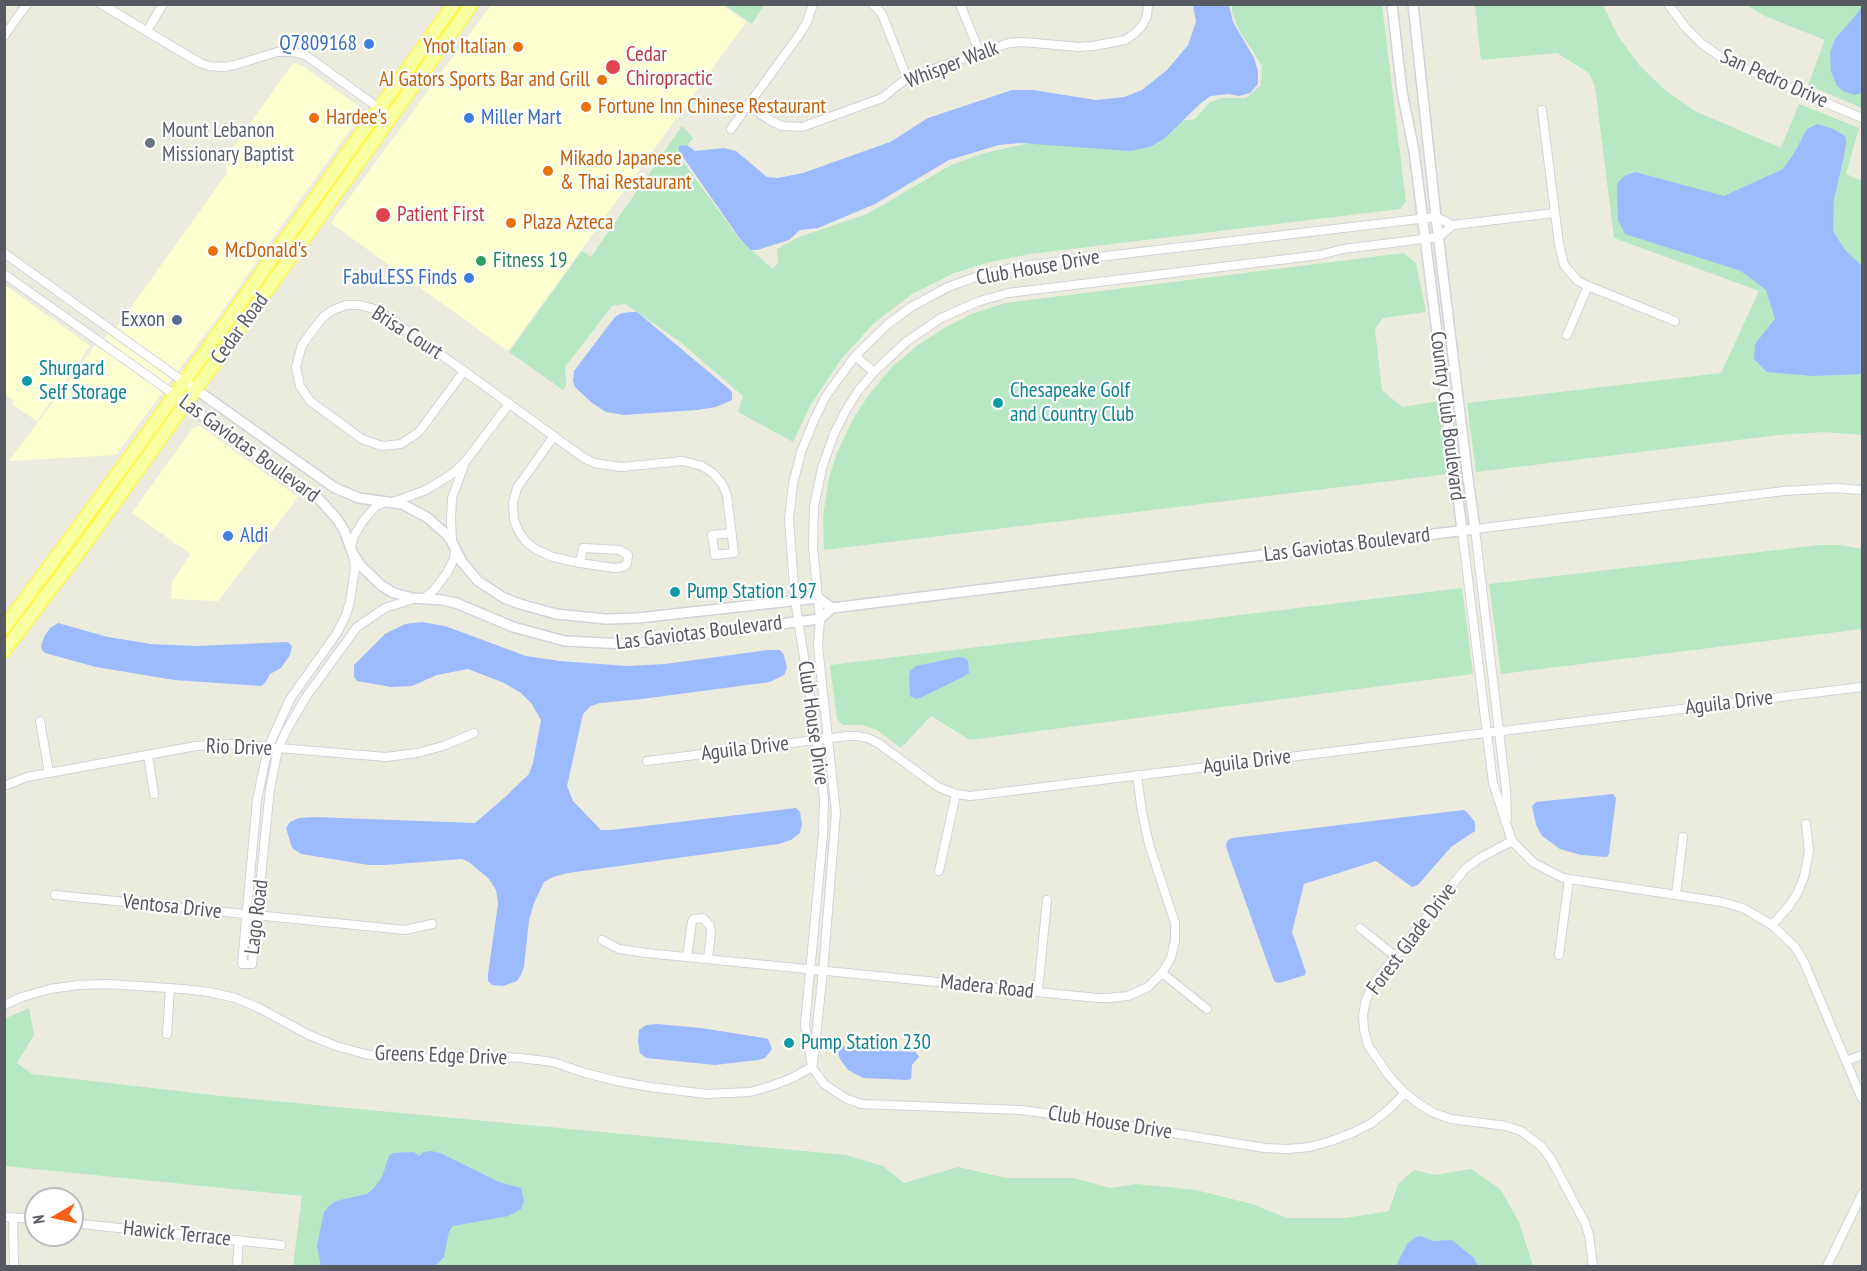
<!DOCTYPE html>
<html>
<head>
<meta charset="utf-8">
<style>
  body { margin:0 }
  #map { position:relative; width:1867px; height:1271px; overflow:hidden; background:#ececde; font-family:"PT Sans Narrow",sans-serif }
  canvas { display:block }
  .frame { position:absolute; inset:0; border:6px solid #575961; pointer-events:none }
  .north { position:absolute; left:24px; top:1187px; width:60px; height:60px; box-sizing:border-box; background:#fff; border:2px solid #bcbdc0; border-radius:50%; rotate:261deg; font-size:16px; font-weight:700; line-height:24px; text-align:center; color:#575961 }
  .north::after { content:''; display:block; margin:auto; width:21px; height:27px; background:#f86118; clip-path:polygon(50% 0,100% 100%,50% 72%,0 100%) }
</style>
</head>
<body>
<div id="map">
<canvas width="1867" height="1271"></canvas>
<div class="frame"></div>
<div class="north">N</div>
</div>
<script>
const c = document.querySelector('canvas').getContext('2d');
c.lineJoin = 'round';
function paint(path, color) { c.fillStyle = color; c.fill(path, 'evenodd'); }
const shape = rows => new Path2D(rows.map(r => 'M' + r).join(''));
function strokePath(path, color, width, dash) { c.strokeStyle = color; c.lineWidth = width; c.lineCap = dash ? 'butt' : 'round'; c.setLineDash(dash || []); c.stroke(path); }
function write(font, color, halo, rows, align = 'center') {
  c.font = font + ' "PT Sans Narrow",sans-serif'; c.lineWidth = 4.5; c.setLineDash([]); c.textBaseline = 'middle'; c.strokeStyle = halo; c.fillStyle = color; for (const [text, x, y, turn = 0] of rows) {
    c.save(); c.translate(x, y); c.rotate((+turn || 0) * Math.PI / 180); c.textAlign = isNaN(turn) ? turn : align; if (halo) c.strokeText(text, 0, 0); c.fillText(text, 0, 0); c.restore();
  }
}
const commercial = shape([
  [491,5,722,5,746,22,508,351,331,223],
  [293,63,303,66,358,106,360,116,282,225,226,306,116,455,9,461,93,348,119,324,227,173,225,159],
  [5,285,90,346,37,421,12,404,14,401,5,394],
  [200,426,298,497,218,601,171,599,172,582,191,554,132,513,193,428]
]);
const green = shape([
  [725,5,764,5,752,24],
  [1232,5,1382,5,1406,202,1400,209,1030,254,990,262,954,273,912,294,874,323,842,358,811,404,793,442,738,412,743,396,679,341,625,304,612,306,565,367,566,386,563,390,509,352,582,251,591,257,682,126,693,138,679,156,740,240,773,269,778,263,777,249,799,237,867,214,951,165,985,153,1020,145,1195,119,1210,102,1221,98,1246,98,1261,85,1262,66,1238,28,1232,12],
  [1475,5,1603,5,1618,36,1640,66,1665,90,1695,111,1781,148,1799,104,1859,128,1846,174,1862,181,1862,435,1824,432,1779,435,1476,472,1467,403,1721,373,1759,291,1614,238,1595,87,1589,73,1557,53,1481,60],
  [1746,5,1862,5,1862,108,1808,85,1825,40,1765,16],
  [1404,253,1416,263,1426,312,1383,318,1375,329,1382,390,1402,407,1439,401,1448,474,824,550,823,517,828,482,836,455,853,419,870,393,892,367,918,345,946,327,972,314,1005,303],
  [121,478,104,511,82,539,80,538,80,536],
  [1819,545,1841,545,1862,549,1862,629,1501,674,1489,584],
  [1462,588,1473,674,970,740,931,716,901,748,877,730,862,725,843,725,837,719,830,665],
  [29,1008,34,1035,17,1063,32,1074,221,1096,846,1155,883,1166,904,1183,958,1167,1006,1178,1074,1178,1110,1188,1137,1184,1196,1190,1252,1204,1287,1218,1345,1218,1389,1211,1398,1184,1414,1170,1435,1175,1471,1169,1500,1189,1519,1222,1533,1266,293,1266,302,1196,5,1166,4,1019]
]);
const water = shape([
  [1193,5,1229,5,1233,22,1254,58,1258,71,1258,84,1250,93,1239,96,1228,94,1211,96,1202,102,1165,138,1150,147,1130,151,1020,143,999,145,949,160,875,204,818,228,800,230,789,240,757,250,751,250,740,239,679,151,679,146,687,145,695,151,724,148,736,151,767,177,778,178,803,173,890,142,928,118,1012,90,1033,90,1096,100,1124,97,1142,90,1167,70,1188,45,1196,22],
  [1862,6,1862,93,1854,95,1843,91,1837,86,1831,71,1830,53,1835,39,1857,14],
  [1817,124,1833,129,1845,136,1846,142,1844,156,1834,199,1833,231,1845,250,1862,266,1862,374,1813,376,1767,372,1754,359,1755,344,1775,319,1766,290,1741,271,1625,234,1618,220,1617,184,1624,176,1635,172,1724,196,1783,169,1793,155,1807,129],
  [631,312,637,312,728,388,732,392,732,400,716,407,697,410,624,415,606,412,592,403,575,387,573,381,574,371,615,317,622,313],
  [422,622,445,626,526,656,560,661,627,666,665,664,768,650,780,650,784,655,787,668,784,675,770,682,642,699,600,703,591,706,583,714,567,786,573,801,601,830,611,830,796,808,800,812,802,824,800,833,791,840,779,844,568,873,553,877,544,882,534,903,529,920,524,967,521,975,517,981,503,986,492,985,488,981,488,974,498,904,497,896,496,890,489,879,469,862,462,859,385,865,369,865,301,854,292,848,286,828,290,822,299,818,314,817,475,823,504,798,529,774,533,763,541,720,531,703,521,693,504,683,468,669,437,675,412,686,391,687,357,681,354,677,354,665,385,634,405,624],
  [58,623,108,637,151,644,197,646,288,642,292,646,290,655,281,668,270,674,265,683,261,686,174,680,96,667,45,653,42,650,41,646,44,637,50,628],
  [959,657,965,658,968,661,969,673,965,676,920,698,916,699,910,696,909,681,910,671,916,666],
  [1613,794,1616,798,1609,854,1607,857,1581,855,1560,849,1542,836,1536,825,1532,806,1536,802],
  [1463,810,1466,811,1475,822,1475,831,1451,847,1418,885,1412,887,1376,861,1304,884,1292,932,1306,972,1305,975,1283,982,1277,983,1274,981,1228,853,1226,846,1227,841,1232,838],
  [657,1024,701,1028,764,1038,768,1039,772,1049,765,1058,758,1060,715,1065,646,1058,640,1053,638,1042,639,1030,646,1025],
  [841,1046,916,1052,919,1057,912,1065,911,1079,907,1080,863,1078,848,1070,840,1059,838,1053],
  [431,1151,440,1153,499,1182,521,1188,524,1201,521,1209,508,1216,453,1226,449,1231,444,1257,435,1266,321,1266,317,1246,324,1212,329,1206,336,1201,367,1194,374,1188,382,1177,389,1156,393,1153,414,1152,419,1156,424,1152],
  [1420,1236,1433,1241,1452,1240,1474,1258,1478,1266,1396,1266,1407,1244,1416,1237]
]);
const minor = shape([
  [101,4,200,63,209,66,223,67,235,65,277,52,293,52,302,54,308,57,383,111],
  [873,4,882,14,907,78],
  [960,4,980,53],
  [1668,4,1686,28,1701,43,1726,61,1862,118],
  [147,31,163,4],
  [4,36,27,4],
  [749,106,771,121,782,126,802,127,882,98,907,78,1009,43,1023,42,1079,47,1093,46,1125,40,1134,34,1142,26,1147,16,1148,4],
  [1542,110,1559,244,1564,265,1578,281,1588,286,1675,321],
  [731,129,799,35,807,22,813,4],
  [4,253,184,382],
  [4,274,175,395],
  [346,305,360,305,378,310,464,371,419,432,401,444,382,446,362,439,310,401,300,386,296,367,302,345,322,318,333,310,346,305],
  [1567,335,1588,286],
  [855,356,874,372],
  [464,371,584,458,594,463,621,467,683,461,702,466,713,473,723,485,727,496,734,553,715,555,712,535,731,533],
  [554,436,517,488,513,503,514,520,519,532,527,543,537,550,553,557,580,563,615,568,623,567,627,564,628,555,620,550,583,548,580,563],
  [393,502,426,490,452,474,465,462,509,404],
  [1462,530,1493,783,1512,841,1534,863,1563,878,1722,902,1743,908,1772,925,1795,947,1804,962,1862,1099],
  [452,542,451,519,452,498,464,465],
  [351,547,354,536,363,521,376,506,386,502],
  [353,556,355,568,350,602,346,615,337,633,290,699,268,748,257,800,242,964,252,964,270,789,278,749,285,733,306,697,357,627,385,608,413,599],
  [423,599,434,590,447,573,454,559,455,549],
  [40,721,49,773],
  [148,755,154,794],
  [647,761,848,736,857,736,868,738,878,743,938,787,956,794,970,796,1862,687],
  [4,786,27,777,196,746,231,744,386,757,417,753,443,746,474,733],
  [1507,818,1506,790,1475,529,1784,491,1834,488,1862,490],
  [1512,841,1480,858,1465,869,1381,974,1372,986,1366,1000,1363,1015,1364,1030,1368,1045,1389,1076,1405,1093,1419,1104,1434,1113,1451,1119,1506,1126,1521,1131,1541,1146,1551,1159,1585,1223,1589,1235,1593,1266],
  [939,871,956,794],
  [55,895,405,930,432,924],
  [1676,895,1683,837],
  [1772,925,1789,906,1797,894,1804,877,1809,851,1806,824],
  [1360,928,1395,956],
  [602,940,619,949,646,953,1097,998,1108,998,1128,996,1148,987,1162,973,1171,958,1175,941,1175,923,1170,908,1149,844,1142,812,1137,775],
  [1559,955,1569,879],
  [687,957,692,922,694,919,703,918,710,926,711,933,708,959],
  [1162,973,1207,1009],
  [1038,991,1047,900],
  [4,1005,22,997,50,989,78,985,107,984,183,989,209,992,235,998,259,1008,309,1035,336,1046,365,1054,394,1058,424,1058,488,1056,521,1058,553,1062,585,1073,617,1081,650,1087,706,1094,750,1092,771,1086,792,1078,812,1067],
  [167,1034,170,988],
  [1846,1061,1862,1055],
  [813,1063,823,971,836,813,818,647,820,619,813,547,814,507,822,468,834,434,845,412,858,391,874,372,906,342,941,318,977,302,1008,293,1320,255,1343,249,1439,237,1453,225,1554,213],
  [1405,1093,1389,1109,1372,1123,1352,1133,1331,1141,1310,1147,1288,1149,1265,1148,1068,1116,1020,1110,861,1104,847,1099,824,1084,812,1067,805,1025,823,834,824,799,817,740,795,600,789,519,793,484,801,452,814,420,826,396,855,356,888,324,911,307,948,287,987,273,1022,266,1436,217,1453,225],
  [4,1217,36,1219],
  [13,1217,14,1266],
  [72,1223,281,1245],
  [237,1266,239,1240],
  [1827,1266,1862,1194]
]);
const tertiary = shape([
  [1392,4,1402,92,1414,151,1419,190,1462,530],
  [191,386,335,488,359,498,402,504,428,518,447,535,452,542,462,562,478,581,504,598,520,604,556,614,606,619,638,618,818,598,832,608],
  [181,400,320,500,337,519,344,530,353,554,361,566,382,586,394,593,412,598,442,600,456,603,513,627,565,641,626,644,690,637,714,632,820,619,832,608,1475,529,1467,471,1436,217,1413,4]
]);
const primary = shape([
  [4,628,144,438,454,4],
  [4,651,82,548,472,4]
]);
const markers = [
  [369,44,6,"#3f7fe0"],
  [518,47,6,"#e8710a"],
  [613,67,8,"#e0444e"],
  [602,80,6,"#e8710a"],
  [586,107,6,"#e8710a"],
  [314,118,6,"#e8710a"],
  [469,118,6,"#3f7fe0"],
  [150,143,6,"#6b7280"],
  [548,171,6,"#e8710a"],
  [383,215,8,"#e0444e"],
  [511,223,6,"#e8710a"],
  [213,251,6,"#e8710a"],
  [481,261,6,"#2e9e5b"],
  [469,278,6,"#3f7fe0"],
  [177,320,6,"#5c6f8a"],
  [27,381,6,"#0f9aa8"],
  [998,403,6,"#0f9aa8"],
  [228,536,6,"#3f7fe0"],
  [675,592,6,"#0f9aa8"],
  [789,1043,6,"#0f9aa8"]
];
const shopNames = [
  ["Q7809168",357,44],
  ["Miller Mart",481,118,"left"],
  ["FabuLESS Finds",457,278],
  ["Aldi",240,536,"left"]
];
const foodNames = [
  ["Ynot Italian",506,47,"right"],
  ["AJ Gators Sports Bar and Grill",590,80,"right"],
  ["Fortune Inn Chinese Restaurant",598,107],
  ["Hardee's",326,118],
  ["Mikado Japanese",560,159],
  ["& Thai Restaurant",560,183],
  ["Plaza Azteca",523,223],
  ["McDonald's",225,251]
];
const healthNames = [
  ["Cedar",626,55],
  ["Chiropractic",626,79],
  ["Patient First",397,215]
];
const streetNames = [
  ["Whisper Walk",952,65,-21],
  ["San Pedro Drive",1774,79,24],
  ["Club House Drive",1038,268,-10],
  ["Cedar Road",240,329,-54],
  ["Brisa Court",407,333,33],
  ["Country Club Boulevard",1447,416,83],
  ["Las Gaviotas Boulevard",249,449,36],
  ["Las Gaviotas Boulevard",1347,545,-7],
  ["Las Gaviotas Boulevard",699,633,-7],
  ["Aguila Drive",1729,703,-7],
  ["Club House Drive",813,723,82],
  ["Rio Drive",239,748,2],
  ["Aguila Drive",745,749,-7],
  ["Aguila Drive",1247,762,-7],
  ["Ventosa Drive",172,907,6],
  ["Lago Road",257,917,-83],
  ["Forest Glade Drive",1412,939,-53],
  ["Madera Road",987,987,6],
  ["Greens Edge Drive",441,1056,2],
  ["Club House Drive",1110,1123,9],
  ["Hawick Terrace",177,1234,6]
];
const worshipNames = [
  ["Mount Lebanon",162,131],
  ["Missionary Baptist",162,155]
];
const leisureNames = [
  ["Fitness 19",493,261]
];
const serviceNames = [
  ["Exxon",165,320]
];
const cultureNames = [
  ["Shurgard",39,369],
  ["Self Storage",39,393],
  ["Chesapeake Golf",1010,391],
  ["and Country Club",1010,415],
  ["Pump Station 197",687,592],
  ["Pump Station 230",801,1043]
];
paint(commercial, '#feffd0');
paint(green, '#b7e7c3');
paint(water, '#9bbaff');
strokePath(minor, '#d1d2da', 10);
strokePath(tertiary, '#d1d2da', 12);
strokePath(primary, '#fef845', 15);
strokePath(minor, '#fff', 8);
strokePath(tertiary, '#fff', 9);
strokePath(primary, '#f7ffa0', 12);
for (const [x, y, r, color] of markers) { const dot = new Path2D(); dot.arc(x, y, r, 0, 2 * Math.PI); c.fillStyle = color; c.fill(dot); strokePath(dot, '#fff', 2); }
write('21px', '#366cbe', '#fff', shopNames, 'right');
write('21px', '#c56008', '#fff', foodNames, 'left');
write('21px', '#be3a42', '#fff', healthNames, 'left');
write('21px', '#575961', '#fff', streetNames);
write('21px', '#5b616d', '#fff', worshipNames, 'left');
write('21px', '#27864d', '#fff', leisureNames, 'left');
write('21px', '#4e5e75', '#fff', serviceNames, 'right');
write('21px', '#0d838f', '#fff', cultureNames, 'left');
</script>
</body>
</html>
